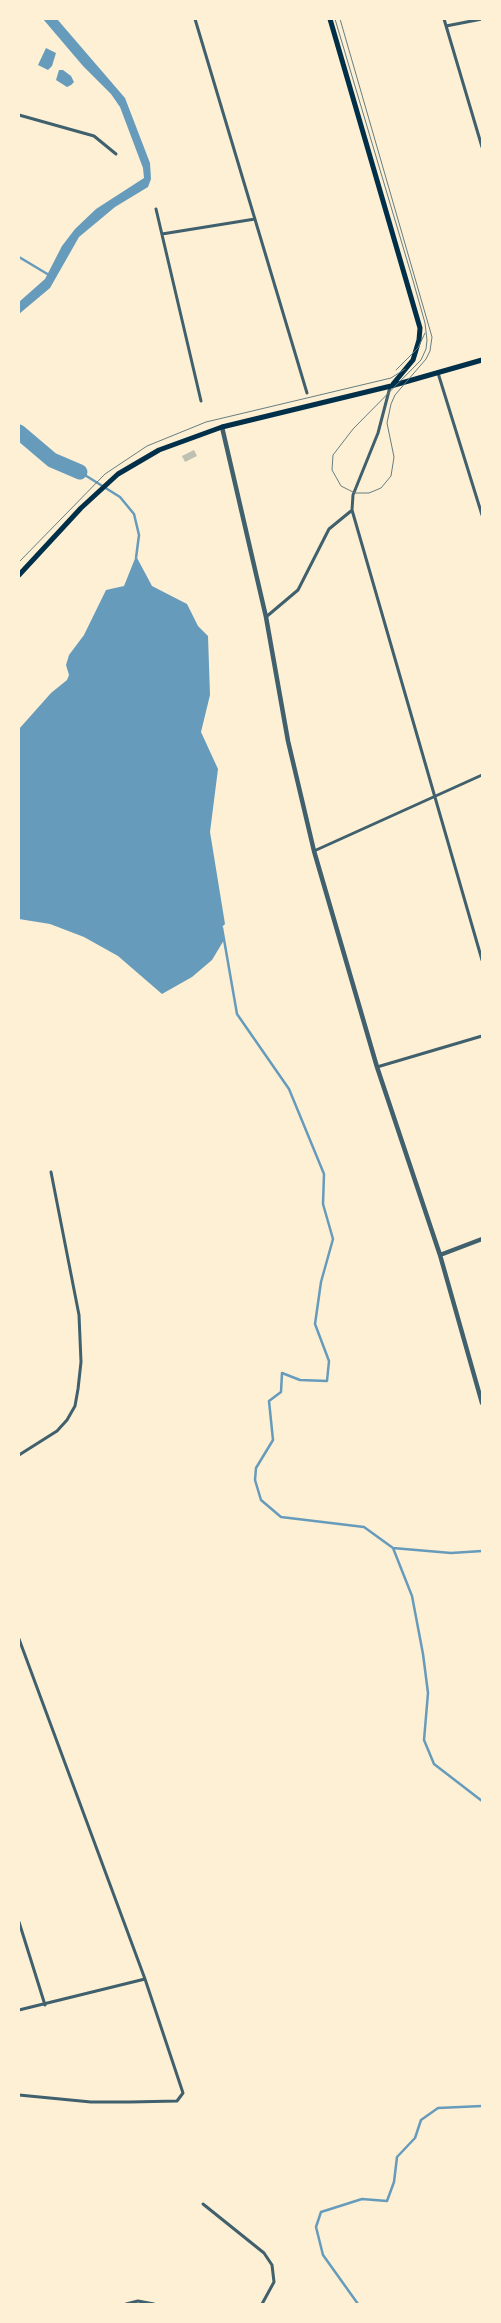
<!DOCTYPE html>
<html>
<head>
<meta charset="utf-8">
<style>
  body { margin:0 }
  #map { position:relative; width:501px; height:2323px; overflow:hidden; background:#fdf0d5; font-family:Lato,sans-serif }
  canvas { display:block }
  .frame { position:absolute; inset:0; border:20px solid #fdf0d5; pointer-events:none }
</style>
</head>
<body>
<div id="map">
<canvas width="501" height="2323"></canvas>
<div class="frame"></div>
</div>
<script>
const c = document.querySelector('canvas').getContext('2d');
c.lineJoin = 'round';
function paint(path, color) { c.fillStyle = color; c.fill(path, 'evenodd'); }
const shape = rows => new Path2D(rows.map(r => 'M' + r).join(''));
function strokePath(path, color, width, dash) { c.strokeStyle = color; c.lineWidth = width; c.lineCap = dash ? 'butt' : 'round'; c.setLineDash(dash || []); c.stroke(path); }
const water = shape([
  [43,19,57,19,125,98,150,163,151,179,148,187,115,207,79,237,50,288,19,314,19,302,45,279,62,246,75,229,96,209,144,178,143,168,120,107,111,94,83,66],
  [46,48,56,53,52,66,48,70,38,65],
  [59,70,63,70,71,76,74,82,71,85,67,87,56,80],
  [19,423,34,439,41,445,32,451,19,438],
  [136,556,152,586,187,604,198,626,208,636,210,695,201,732,218,769,210,832,225,924,222,927,224,940,212,960,192,977,162,994,118,956,84,937,50,924,19,919,19,729,51,693,67,680,69,675,66,665,69,655,84,635,106,590,124,586]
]);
const stream = shape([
  [19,257,49,275],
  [80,472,120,497,134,514,139,535,136,558],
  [222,928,237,1014,289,1089,324,1174,323,1204,333,1239,321,1282,315,1324,329,1361,327,1381,300,1380,282,1373,281,1392,269,1401,273,1440,256,1468,255,1480,261,1500,281,1517,364,1527,393,1548,412,1596,423,1654,428,1693,424,1740,434,1764,482,1801],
  [393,1548,451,1553,482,1551],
  [358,2304,323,2255,316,2227,321,2212,362,2199,387,2201,394,2182,397,2157,415,2138,421,2120,438,2108,482,2106]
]);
const river = shape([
  [19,432,52,460,80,472]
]);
const building = shape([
  [194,450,197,456,185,462,182,456]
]);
const minor = shape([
  [195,19,307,393],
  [444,19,482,147],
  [446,26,482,19],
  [19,115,94,136,116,154],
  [156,209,201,401],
  [162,234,255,219],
  [438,373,482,515],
  [390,387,378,433,353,495,352,510,482,960],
  [266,617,298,590,329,529,351,511],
  [314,851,482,775],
  [377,1067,482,1036],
  [19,1455,57,1431,67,1420,75,1406,78,1389,81,1362,79,1315,51,1172],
  [19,1639,145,1979,183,2093,177,2101,130,2102,91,2102,19,2095],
  [19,1922,45,2005],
  [19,2010,145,1979],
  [203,2204,264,2253,272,2265,274,2282,262,2304],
  [126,2304,138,2301,154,2304]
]);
const tertiary = shape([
  [222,427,266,617,288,741,314,851,377,1067,440,1255,482,1403],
  [440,1255,482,1239]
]);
const secondary = shape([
  [330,19,420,328,419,340,413,360,393,384],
  [19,575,81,508,118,474,159,450,222,427,391,386,482,360]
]);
const tram = shape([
  [335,19,412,277,425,323,427,340,426,349,421,360,353,429,333,455,332,470,341,486,355,493,369,493,381,488,391,476,394,457,387,423,391,404,395,395,426,359,430,351,432,337,340,19],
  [396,370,418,348,425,333],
  [19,562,105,474,147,446,206,422,391,378,405,369]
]);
paint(water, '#669bbc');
strokePath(stream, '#669bbc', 2.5);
strokePath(river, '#669bbc', 15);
paint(building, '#bec0b2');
strokePath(minor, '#3f606c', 3);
strokePath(tertiary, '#3f606c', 4.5);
strokePath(secondary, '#003049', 5);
strokePath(tram, '#657d81', 1);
</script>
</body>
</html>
